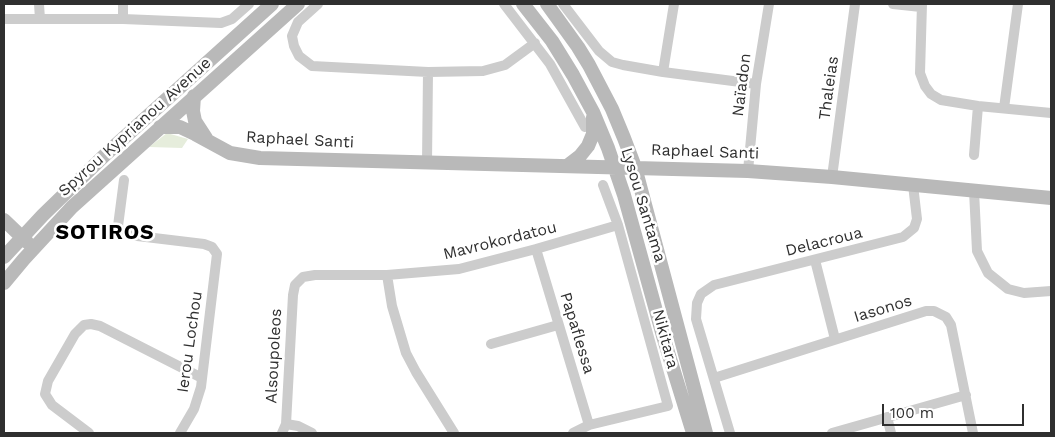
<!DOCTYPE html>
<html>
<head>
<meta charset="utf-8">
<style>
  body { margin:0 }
  #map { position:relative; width:1055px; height:437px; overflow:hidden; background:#fff; font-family:"Work Sans",sans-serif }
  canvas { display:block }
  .frame { position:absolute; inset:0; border:5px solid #2f2f2f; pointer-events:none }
  .scale { position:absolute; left:882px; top:404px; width:142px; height:22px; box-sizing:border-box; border:2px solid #2f2f2f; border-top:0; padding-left:6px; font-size:15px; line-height:18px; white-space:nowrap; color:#2f2f2f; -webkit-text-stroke:4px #fff; paint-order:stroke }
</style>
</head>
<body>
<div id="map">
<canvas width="1055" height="437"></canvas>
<div class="frame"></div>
<div class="scale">100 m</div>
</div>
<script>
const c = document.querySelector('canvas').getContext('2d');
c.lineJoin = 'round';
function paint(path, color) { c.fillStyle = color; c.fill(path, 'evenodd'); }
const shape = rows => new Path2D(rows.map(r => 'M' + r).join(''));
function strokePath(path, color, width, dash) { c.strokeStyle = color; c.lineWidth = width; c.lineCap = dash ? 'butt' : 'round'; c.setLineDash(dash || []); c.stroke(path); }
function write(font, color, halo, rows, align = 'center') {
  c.font = font + ' "Work Sans",sans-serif'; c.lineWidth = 5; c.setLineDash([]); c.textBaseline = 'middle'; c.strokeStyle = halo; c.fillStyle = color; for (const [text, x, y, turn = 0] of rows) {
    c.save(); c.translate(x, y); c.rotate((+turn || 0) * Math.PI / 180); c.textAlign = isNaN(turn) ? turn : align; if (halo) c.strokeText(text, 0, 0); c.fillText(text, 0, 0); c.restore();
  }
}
const green = shape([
  [167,133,188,139,182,148,149,147]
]);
const street = shape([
  [39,4,40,19],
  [123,4,123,19],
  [318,4,298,22,292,36,294,46,299,56,312,66,428,72,483,71,505,65,535,43],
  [504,4,550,64,585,127],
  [563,4,599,51,612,62,623,65,663,72,756,84],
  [893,4,921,7],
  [922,4,920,73,925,86,931,94,941,100,978,106,1051,113],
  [4,19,123,19,221,23,232,19,249,4],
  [663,72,674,4],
  [1004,108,1018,4],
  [974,155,978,106],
  [427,163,428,72],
  [748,171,756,84,769,4],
  [832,177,855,4],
  [124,180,118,226,120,232,129,235,204,244,212,247,217,254,201,387,194,409,180,433],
  [974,191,977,251,988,273,1008,289,1024,293,1051,291],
  [536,249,589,425],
  [815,260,835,339],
  [387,275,392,306,406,353,416,372,454,433],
  [491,344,558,325],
  [714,378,926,311,934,311,946,317,951,325,973,433],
  [887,417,891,433],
  [286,424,298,426,312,433],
  [89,433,52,405,45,394,48,381,75,334,84,325,91,324,100,326,202,378],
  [282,433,286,424,293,295,295,285,303,277,315,275,387,275,459,269,536,249,618,225],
  [573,433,589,425,668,406,618,225,603,185],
  [730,433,696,319,697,303,701,294,714,285,903,237,914,228,917,219,913,185],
  [832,433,966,395]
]);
const secondary = shape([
  [523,4,552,41,573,75,593,112,608,148,624,195,663,336,693,433],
  [547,4,578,47,589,65,612,109,624,138,635,167,706,433],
  [194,96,193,111,195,121,206,138],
  [160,127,180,127,195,134,230,153,260,158,748,171,832,177,1051,198],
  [567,166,580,156,588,146,593,134,593,117],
  [4,220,27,242],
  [4,257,43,215,107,153,272,4],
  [4,283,24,259,72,207,298,4]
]);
const streetNames = [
  ["Naïadon",742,85,-83],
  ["Thaleias",829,88,-82],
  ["Spyrou Kyprianou Avenue",135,127,-42],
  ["Raphael Santi",300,140,3],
  ["Raphael Santi",705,152,2],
  ["Lysou Santama",643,205,73],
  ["Mavrokordatou",500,241,-14],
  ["Delacroua",824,242,-14],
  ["Iasonos",883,309,-17],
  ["Papaflessa",577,333,73],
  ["Nikitara",665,339,75],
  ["Ierou Lochou",190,342,-82],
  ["Alsoupoleos",274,356,-87]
];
const districtNames = [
  ["SOTIROS",105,233]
];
paint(green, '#e6eddc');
strokePath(street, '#ccc', 10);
strokePath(secondary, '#b9b9b9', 14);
write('16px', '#2f2f2f', '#fff', streetNames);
c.letterSpacing = '1px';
write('bold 21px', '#000', '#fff', districtNames);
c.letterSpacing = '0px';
</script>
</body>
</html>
